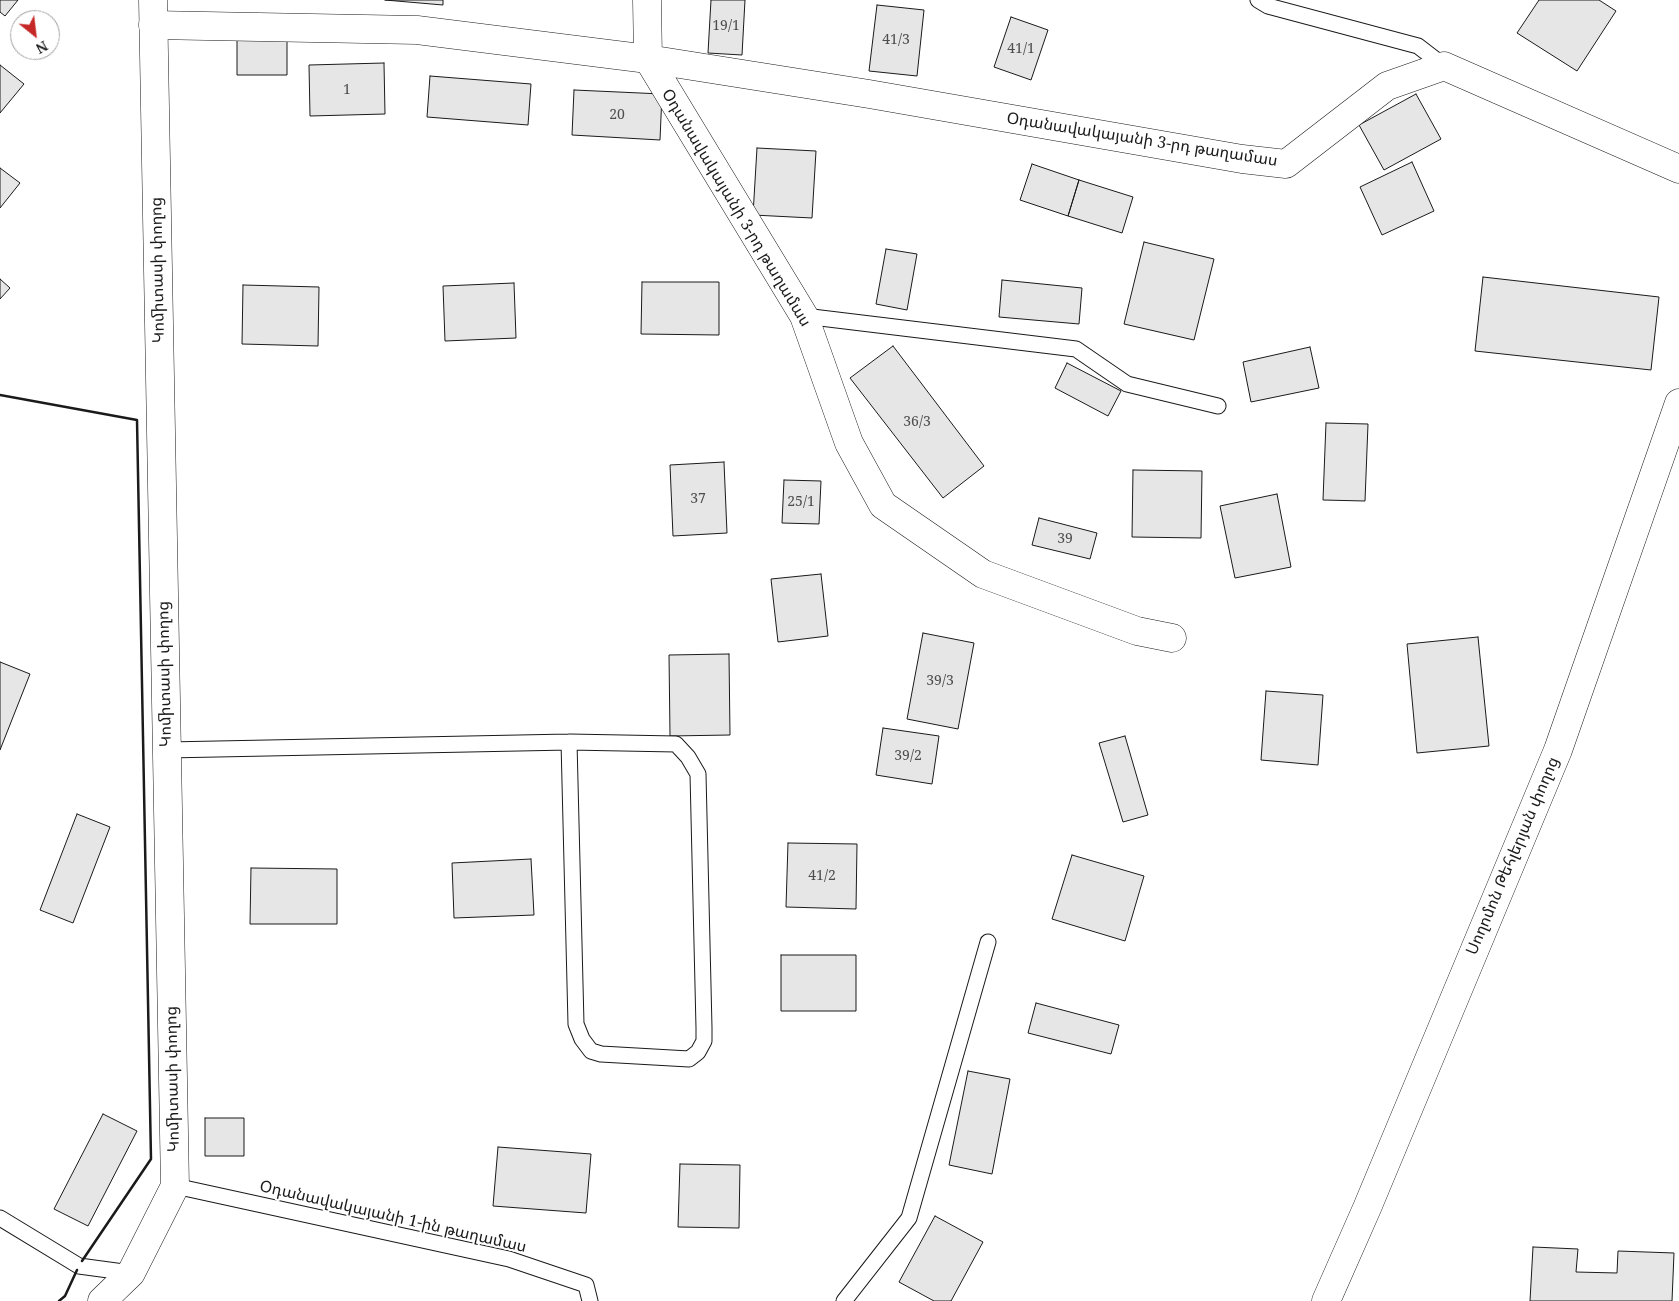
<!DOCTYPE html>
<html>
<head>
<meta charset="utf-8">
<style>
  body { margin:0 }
  #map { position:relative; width:1679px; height:1301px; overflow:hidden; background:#fff; font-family:"Noto Serif",serif }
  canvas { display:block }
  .north { position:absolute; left:10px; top:10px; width:50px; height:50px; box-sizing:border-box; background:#fff; border:1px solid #a3a3a3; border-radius:50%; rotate:151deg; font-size:14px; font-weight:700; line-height:20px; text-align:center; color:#1a1a1a }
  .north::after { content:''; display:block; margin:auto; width:18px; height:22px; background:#c62828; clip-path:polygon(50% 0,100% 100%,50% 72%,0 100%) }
</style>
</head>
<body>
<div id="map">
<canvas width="1679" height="1301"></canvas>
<div class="north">N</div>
</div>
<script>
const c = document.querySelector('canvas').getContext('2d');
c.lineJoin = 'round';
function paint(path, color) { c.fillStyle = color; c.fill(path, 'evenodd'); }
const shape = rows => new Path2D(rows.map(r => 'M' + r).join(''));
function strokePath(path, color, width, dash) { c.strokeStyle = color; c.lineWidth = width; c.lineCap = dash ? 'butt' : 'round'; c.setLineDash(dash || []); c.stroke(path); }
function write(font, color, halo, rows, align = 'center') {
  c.font = font + ' "Noto Serif","Noto Sans Armenian",serif'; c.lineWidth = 4; c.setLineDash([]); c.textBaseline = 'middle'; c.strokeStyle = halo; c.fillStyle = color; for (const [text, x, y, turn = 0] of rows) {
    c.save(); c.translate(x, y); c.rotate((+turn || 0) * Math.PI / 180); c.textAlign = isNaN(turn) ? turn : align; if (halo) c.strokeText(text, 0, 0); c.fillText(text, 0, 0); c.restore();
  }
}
const building = shape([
  [0,0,18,0,5,16,0,12,0,0],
  [385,0,443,0,443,5,385,0],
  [711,0,745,0,742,55,708,53,711,0],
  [1539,0,1599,0,1616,11,1577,71,1517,33,1539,0],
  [877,5,924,10,917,76,869,71,877,5],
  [1011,17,1048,30,1031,80,994,67,1011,17],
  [237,35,287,35,287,75,237,75,237,35],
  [384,63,385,114,310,116,309,65,384,63],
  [0,65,24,84,0,113,0,65],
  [430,76,531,84,528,125,427,117,430,76],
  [574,90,662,94,660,140,572,135,574,90],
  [1416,94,1441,139,1384,170,1359,125,1416,94],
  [757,148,816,151,812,218,753,215,757,148],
  [1412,162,1434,211,1382,235,1360,187,1412,162],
  [1032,164,1079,180,1068,216,1020,200,1032,164],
  [0,168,20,183,0,208,0,168],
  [1079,180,1133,197,1122,233,1068,216,1079,180],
  [1144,242,1214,259,1194,340,1124,324,1144,242],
  [886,249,917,254,907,310,876,304,886,249],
  [1483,277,1659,297,1651,370,1475,351,1483,277],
  [0,279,10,288,0,299,0,279],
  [1002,280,1082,288,1079,324,999,317,1002,280],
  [642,282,719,282,719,335,641,334,642,282],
  [514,283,516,338,445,341,443,286,514,283],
  [243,285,319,287,318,346,242,344,243,285],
  [893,346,984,466,943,498,850,378,893,346],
  [1310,347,1319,388,1251,402,1243,362,1310,347],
  [1067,363,1121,391,1108,416,1055,388,1067,363],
  [1326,423,1368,424,1365,501,1323,500,1326,423],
  [724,462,727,533,673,536,670,465,724,462],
  [1133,470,1202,471,1201,538,1132,537,1133,470],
  [784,480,821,481,819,524,782,523,784,480],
  [1277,494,1291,567,1235,578,1220,506,1277,494],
  [1039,518,1097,533,1090,559,1032,545,1039,518],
  [821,574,828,636,778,642,771,579,821,574],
  [923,633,974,643,958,729,907,719,923,633],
  [1478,637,1489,746,1417,753,1407,644,1478,637],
  [729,654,730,735,670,736,669,655,729,654],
  [0,662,30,674,0,750,0,662],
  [1266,691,1323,695,1318,765,1261,760,1266,691],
  [883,728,939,736,932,784,876,775,883,728],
  [1125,736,1148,815,1123,822,1099,743,1125,736],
  [77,814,110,827,73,923,40,910,77,814],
  [788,843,857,844,856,909,786,907,788,843],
  [1072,855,1144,876,1125,941,1052,919,1072,855],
  [531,859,534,915,454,918,452,863,531,859],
  [251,868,337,869,337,924,250,924,251,868],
  [781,955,856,955,856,1011,781,1011,781,955],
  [1036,1003,1119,1025,1111,1054,1028,1033,1036,1003],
  [968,1071,1010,1079,992,1174,949,1165,968,1071],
  [103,1114,137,1131,88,1226,54,1209,103,1114],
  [205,1118,244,1118,244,1156,205,1156,205,1118],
  [498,1147,591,1154,586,1213,493,1206,498,1147],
  [680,1164,740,1165,739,1228,678,1227,680,1164],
  [935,1216,983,1242,951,1301,934,1301,899,1282,935,1216],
  [1533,1247,1578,1249,1576,1272,1617,1273,1618,1251,1674,1253,1672,1301,1530,1301,1533,1247]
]);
const lane = shape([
  [1258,0,1268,6,1418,46,1444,66],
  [804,316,1076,349,1127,384,1218,406],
  [167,750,569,742,676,744,688,757,698,774,704,1028,704,1041,698,1052,689,1059,601,1054,591,1051,582,1039,576,1024,569,742],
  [175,1186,509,1259,586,1285,590,1301],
  [0,1218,79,1266,131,1273],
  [844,1301,909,1218,988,942]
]);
const street = shape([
  [647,0,648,59,804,316,849,443,883,505,983,574,1137,631,1172,638],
  [153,25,417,30,648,59,869,94,1242,159,1286,164,1387,86,1444,66,1679,169]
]);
const secondary = shape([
  [102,1301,131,1273,175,1186,153,0],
  [1326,1301,1367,1208,1558,750,1679,403]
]);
const wall = shape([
  [0,395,137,420,151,1159,82,1261],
  [59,1301,65,1296,77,1270]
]);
const numberNames = [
  ["19/1",726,26],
  ["41/3",896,40],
  ["41/1",1021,49],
  ["1",347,90],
  ["20",617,115],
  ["36/3",917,422],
  ["37",698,499],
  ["25/1",801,502],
  ["39",1065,539],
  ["39/3",940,681],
  ["39/2",908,756],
  ["41/2",822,876]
];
const streetNames = [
  ["Օդանավակայանի 3-րդ թաղամաս",1142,140,9],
  ["Օդանավակայանի 3-րդ թաղամաս",736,208,59],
  ["Կոմիտասի փողոց",158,270,-91],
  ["Կոմիտասի փողոց",165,674,-91],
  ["Սողոմոն Թեհլերյան փողոց",1513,856,-67],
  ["Կոմիտասի փողոց",173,1079,-91],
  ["Օդանավակայանի 1-ին թաղամաս",393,1217,13]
];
paint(building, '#e6e6e6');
strokePath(building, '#1a1a1a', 1);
strokePath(lane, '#1a1a1a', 17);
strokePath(street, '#1a1a1a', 29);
strokePath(secondary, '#1a1a1a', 29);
strokePath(lane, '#fff', 15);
strokePath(street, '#fff', 28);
strokePath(secondary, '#fff', 28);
strokePath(wall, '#1a1a1a', 2.5);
write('14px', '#4d4d4d', null, numberNames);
write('16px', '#1a1a1a', '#fff', streetNames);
</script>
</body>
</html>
